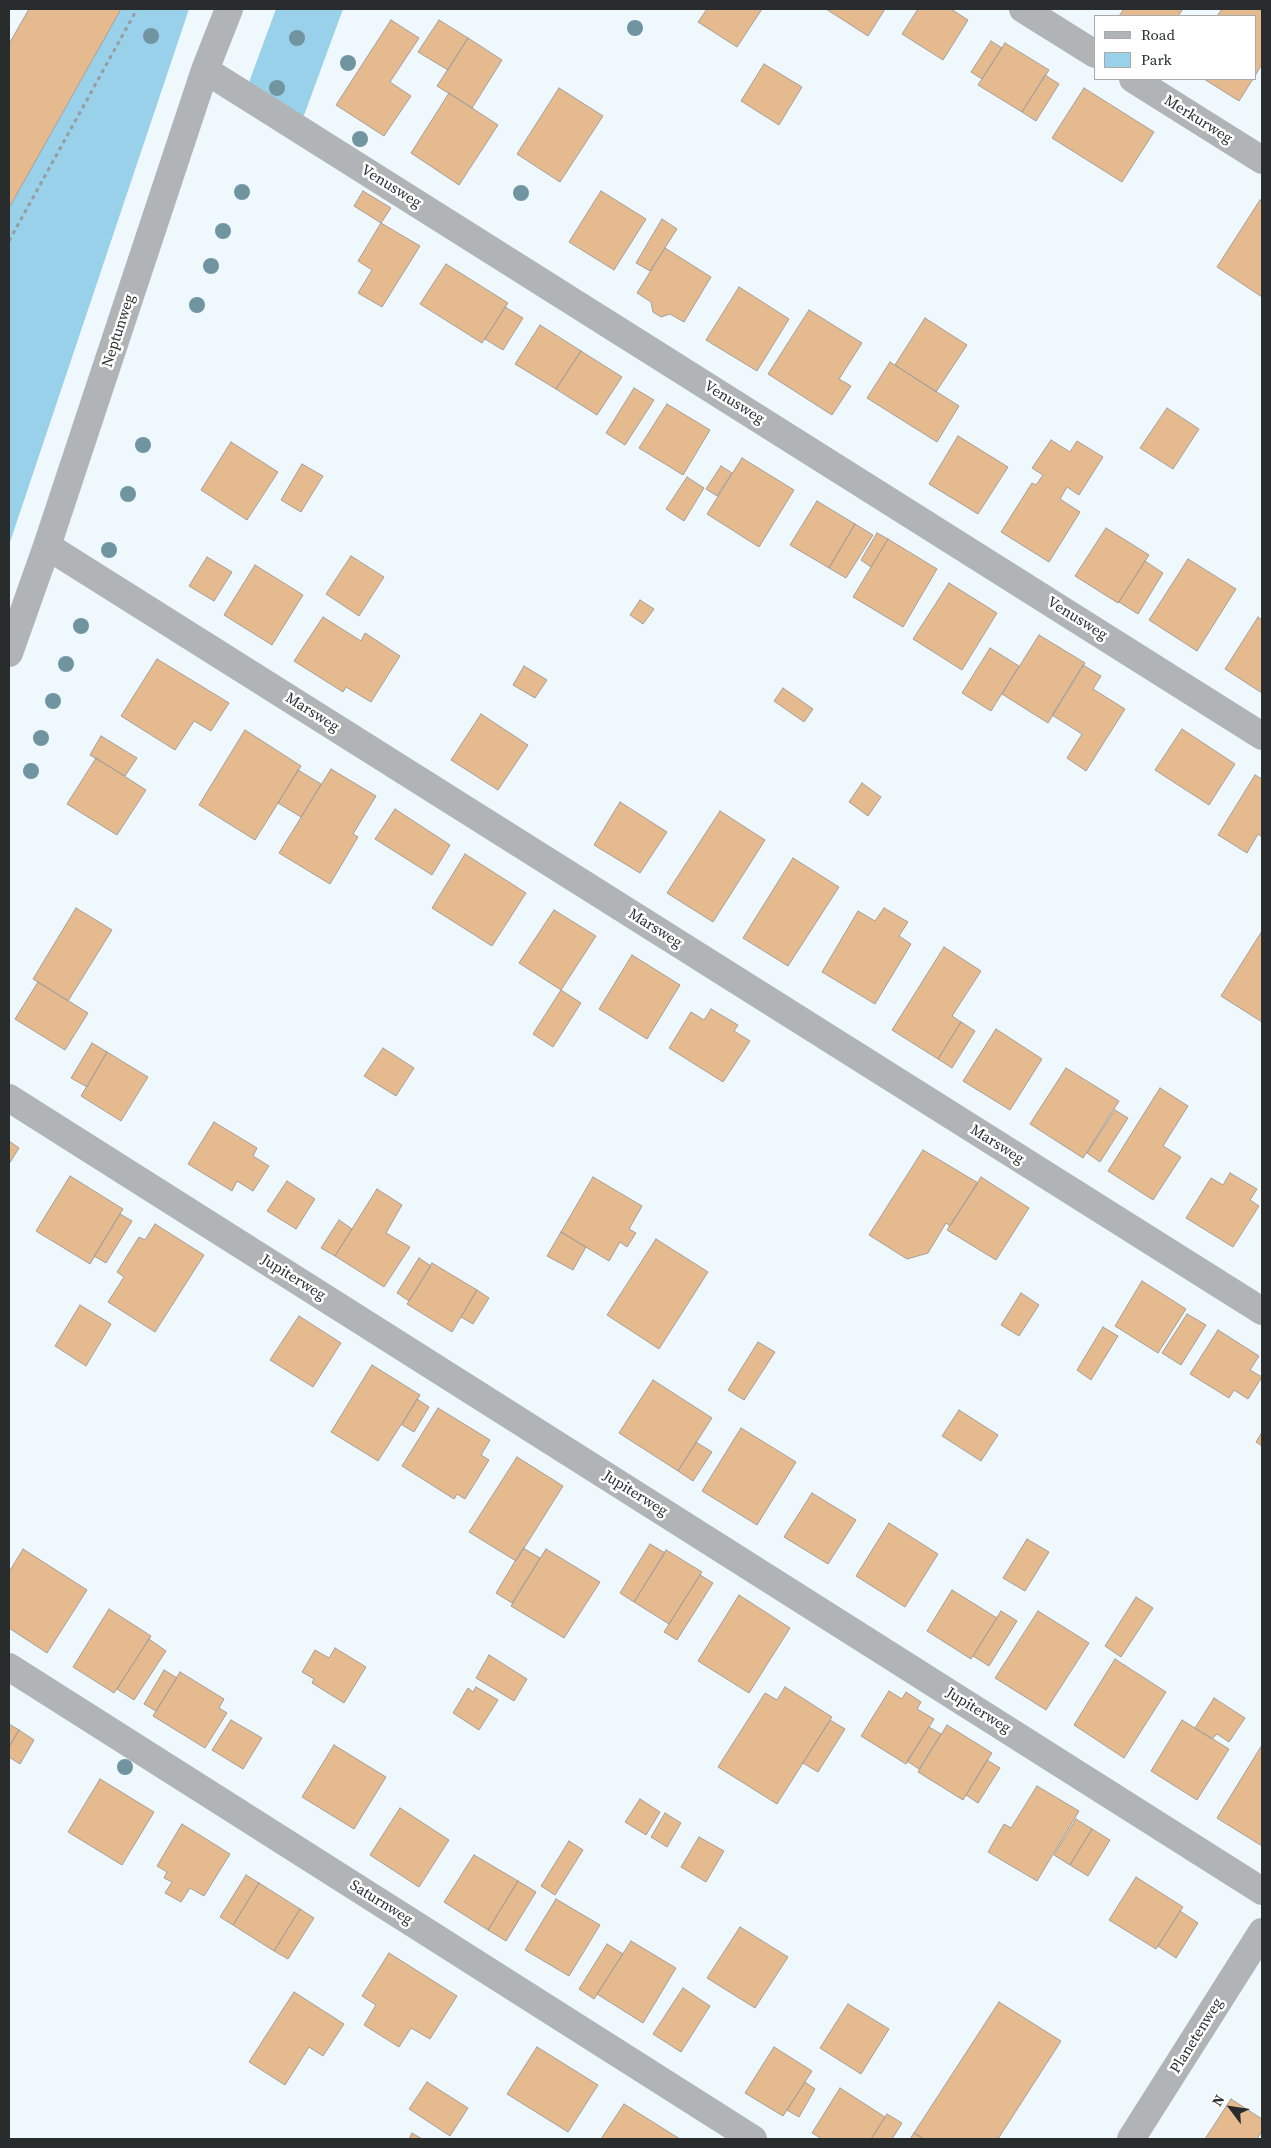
<!DOCTYPE html>
<html>
<head>
<meta charset="utf-8">
<style>
  body { margin:0 }
  #map { position:relative; width:1271px; height:2148px; overflow:hidden; background:#eff8fc; font-family:"Source Serif 4",serif }
  canvas { display:block }
  .frame { position:absolute; inset:0; border:10px solid #282c2d; pointer-events:none }
  .legend { position:absolute; left:1094px; top:15px; width:162px; height:65px; box-sizing:border-box; background:#fff; border:1px solid #a9abab; margin:0; padding:6px 9px; list-style:none; font-size:15px; color:#282c2d }
  .legend li { display:flex; align-items:center; gap:10px; height:25px }
  .legend b { width:25px; border:1px solid #a9abab }
  .north { position:absolute; left:1206px; top:2083px; width:50px; height:50px; -webkit-text-stroke:4px #fff; paint-order:stroke; rotate:301deg; font-size:14px; font-weight:700; line-height:20px; text-align:center; color:#282c2d }
  .north::after { content:''; display:block; margin:auto; width:18px; height:22px; background:#282c2d; clip-path:polygon(50% 0,100% 100%,50% 72%,0 100%) }
</style>
</head>
<body>
<div id="map">
<canvas width="1271" height="2148"></canvas>
<div class="frame"></div>
<ul class="legend">
<li><b style="height:6px;background:#b1b4b6"></b>Road</li>
<li><b style="height:14px;background:#98d1e9"></b>Park</li>
</ul>
<div class="north">N</div>
</div>
<script>
const c = document.querySelector('canvas').getContext('2d');
c.lineJoin = 'round';
function paint(path, color) { c.fillStyle = color; c.fill(path, 'evenodd'); }
const shape = rows => new Path2D(rows.map(r => 'M' + r).join(''));
function strokePath(path, color, width, dash) { c.strokeStyle = color; c.lineWidth = width; c.lineCap = dash ? 'butt' : 'round'; c.setLineDash(dash || []); c.stroke(path); }
function write(font, color, halo, rows, align = 'center') {
  c.font = font + ' "Source Serif 4",serif'; c.lineWidth = 5; c.setLineDash([]); c.textBaseline = 'middle'; c.strokeStyle = halo; c.fillStyle = color; for (const [text, x, y, turn = 0] of rows) {
    c.save(); c.translate(x, y); c.rotate((+turn || 0) * Math.PI / 180); c.textAlign = isNaN(turn) ? turn : align; if (halo) c.strokeText(text, 0, 0); c.fillText(text, 0, 0); c.restore();
  }
}
const green = shape([
  [121,9,189,9,9,545,9,208],
  [276,9,343,9,303,118,248,85]
]);
const building = shape([
  [29,9,121,9,9,208,9,44,29,9],
  [707,9,762,9,737,47,698,22,707,9],
  [826,9,885,9,868,36,826,9],
  [918,9,951,9,968,20,943,60,902,34,918,9],
  [1124,9,1183,9,1178,16,1119,16,1124,9],
  [1222,9,1259,9,1262,11,1262,64,1255,76,1255,16,1217,16,1222,9],
  [391,20,419,38,390,82,411,96,384,136,336,105,391,20],
  [439,20,468,38,448,70,418,52,439,20],
  [468,38,502,60,472,108,437,86,468,38],
  [991,41,1002,48,982,79,971,72,991,41],
  [1005,43,1049,70,1022,112,978,85,1005,43],
  [764,64,802,87,779,125,741,101,764,64],
  [1045,75,1059,84,1036,121,1022,112,1045,75],
  [1204,79,1253,79,1239,101,1204,79],
  [559,88,603,116,560,182,517,154,559,88],
  [1084,88,1154,132,1122,182,1052,138,1084,88],
  [449,93,498,125,459,185,411,153,449,93],
  [363,191,391,208,381,223,354,206,363,191],
  [601,191,646,219,614,270,569,242,601,191],
  [1260,200,1262,201,1262,297,1217,267,1260,200],
  [662,219,677,229,650,271,636,263,662,219],
  [381,223,420,246,382,307,358,293,372,270,358,261,381,223],
  [665,248,711,277,684,322,670,314,661,317,653,312,651,302,637,293,665,248],
  [446,264,508,303,482,343,420,304,446,264],
  [739,287,789,319,757,371,706,340,739,287],
  [505,307,523,318,503,350,485,339,505,307],
  [809,310,862,343,839,379,851,386,832,415,768,374,809,310],
  [925,318,967,345,936,392,895,365,925,318],
  [540,325,581,351,556,389,515,364,540,325],
  [581,351,622,377,597,415,556,389,581,351],
  [890,362,959,406,937,442,867,398,890,362],
  [634,388,654,400,625,445,606,433,634,388],
  [667,404,710,430,683,475,639,448,667,404],
  [1167,408,1199,429,1173,469,1140,448,1167,408],
  [958,436,1008,467,978,514,929,484,958,436],
  [1051,440,1070,452,1077,441,1103,457,1079,495,1067,487,1060,499,1080,512,1049,562,1001,532,1032,483,1036,485,1043,475,1032,468,1051,440],
  [231,442,278,472,247,520,201,490,231,442],
  [742,458,794,490,759,547,707,514,742,458],
  [302,464,323,476,301,512,281,500,302,464],
  [721,466,732,473,717,496,706,489,721,466],
  [687,477,704,488,684,521,666,509,687,477],
  [817,501,855,524,829,568,790,545,817,501],
  [855,524,873,535,846,578,829,568,855,524],
  [1106,528,1149,555,1118,603,1075,576,1106,528],
  [877,533,888,539,871,567,861,560,877,533],
  [888,539,937,569,903,627,853,597,888,539],
  [351,556,384,577,359,616,326,594,351,556],
  [207,557,232,572,214,601,189,586,207,557],
  [1188,559,1236,589,1197,651,1149,620,1188,559],
  [1145,561,1163,573,1138,614,1119,602,1145,561],
  [255,565,303,595,272,645,224,615,255,565],
  [949,583,997,613,962,670,913,639,949,583],
  [640,600,654,609,643,624,630,615,640,600],
  [323,617,361,641,365,633,400,656,371,702,346,687,343,692,294,661,323,617],
  [1258,617,1262,620,1262,693,1225,669,1258,617],
  [1039,635,1085,663,1048,723,1002,694,1039,635],
  [990,648,1019,666,991,711,962,693,990,648],
  [157,659,229,703,211,731,194,721,175,750,121,716,157,659],
  [1083,665,1101,676,1093,689,1125,709,1086,771,1067,758,1082,734,1052,715,1083,665],
  [524,666,547,680,535,698,513,685,524,666],
  [783,688,813,709,804,722,774,701,783,688],
  [481,714,528,745,498,790,451,760,481,714],
  [1182,729,1235,764,1209,805,1155,770,1182,729],
  [245,730,301,766,255,840,199,805,245,730],
  [101,736,137,758,125,776,90,755,101,736],
  [96,758,146,790,117,835,67,804,96,758],
  [331,769,376,796,353,834,358,837,330,884,279,853,331,769],
  [298,770,321,784,301,817,278,803,298,770],
  [1255,775,1262,779,1262,837,1258,834,1247,853,1218,835,1255,775],
  [862,783,881,797,868,816,849,802,862,783],
  [620,802,667,832,640,873,594,845,620,802],
  [395,809,450,845,432,875,375,839,395,809],
  [720,811,765,840,713,922,667,893,720,811],
  [465,854,526,893,492,946,432,908,465,854],
  [793,858,839,887,788,966,743,938,793,858],
  [76,908,112,930,68,1001,33,979,76,908],
  [884,908,908,922,899,936,911,944,875,1004,822,972,858,911,875,921,884,908],
  [554,910,596,936,561,990,519,963,554,910],
  [1262,931,1262,1022,1221,996,1262,931],
  [944,947,981,971,952,1016,961,1022,938,1059,892,1030,944,947],
  [632,955,680,985,647,1039,599,1009,632,955],
  [38,982,88,1013,65,1050,15,1019,38,982],
  [561,990,581,1003,553,1047,533,1034,561,990],
  [711,1009,738,1025,734,1031,750,1041,723,1082,669,1048,691,1012,704,1020,711,1009],
  [961,1022,975,1031,952,1068,938,1059,961,1022],
  [996,1029,1042,1059,1010,1110,963,1081,996,1029],
  [92,1043,107,1052,87,1087,71,1078,92,1043],
  [383,1048,414,1068,396,1096,364,1076,383,1048],
  [107,1052,148,1077,121,1121,81,1096,107,1052],
  [1066,1068,1119,1101,1083,1158,1030,1124,1066,1068],
  [1160,1088,1188,1106,1163,1146,1181,1157,1153,1200,1108,1171,1160,1088],
  [1115,1110,1128,1118,1100,1162,1087,1153,1115,1110],
  [214,1122,257,1148,253,1156,269,1166,253,1191,237,1181,232,1191,188,1164,214,1122],
  [9,1141,19,1148,9,1164,9,1141],
  [923,1150,978,1183,950,1226,946,1223,928,1253,907,1259,869,1235,923,1150],
  [1230,1173,1257,1189,1250,1200,1259,1206,1233,1247,1186,1218,1211,1178,1223,1185,1230,1173],
  [70,1176,123,1209,90,1264,36,1231,70,1176],
  [593,1177,642,1206,629,1229,636,1233,627,1247,620,1242,609,1261,561,1232,593,1177],
  [981,1177,1029,1208,996,1260,947,1230,981,1177],
  [287,1181,315,1199,296,1229,267,1211,287,1181],
  [377,1189,402,1205,386,1233,410,1247,384,1287,335,1256,377,1189],
  [120,1214,132,1221,106,1263,94,1256,120,1214],
  [339,1220,352,1229,335,1256,321,1248,339,1220],
  [155,1224,204,1255,155,1332,108,1302,124,1277,117,1272,139,1237,145,1240,155,1224],
  [561,1232,586,1247,573,1270,547,1256,561,1232],
  [656,1239,708,1272,659,1349,607,1315,656,1239],
  [419,1258,431,1266,409,1301,397,1293,419,1258],
  [432,1263,477,1290,452,1332,407,1304,432,1263],
  [1142,1281,1186,1309,1158,1353,1115,1326,1142,1281],
  [477,1290,489,1298,473,1324,461,1317,477,1290],
  [1021,1293,1039,1305,1019,1336,1001,1325,1021,1293],
  [80,1305,111,1324,86,1366,55,1346,80,1305],
  [1187,1314,1206,1325,1181,1365,1162,1353,1187,1314],
  [299,1316,341,1343,313,1387,270,1360,299,1316],
  [1103,1327,1118,1336,1091,1380,1077,1370,1103,1327],
  [1218,1330,1259,1356,1250,1370,1262,1377,1248,1399,1234,1390,1229,1398,1190,1374,1218,1330],
  [758,1342,775,1352,744,1400,728,1390,758,1342],
  [372,1365,420,1395,378,1461,331,1432,372,1365],
  [653,1380,712,1418,678,1471,619,1433,653,1380],
  [417,1399,429,1407,414,1432,402,1425,417,1399],
  [438,1408,490,1440,481,1455,489,1460,465,1499,457,1494,454,1499,402,1466,438,1408],
  [959,1410,998,1435,981,1461,942,1436,959,1410],
  [741,1428,796,1462,757,1525,702,1491,741,1428],
  [1262,1432,1262,1446,1256,1442,1262,1432],
  [696,1442,712,1452,693,1481,678,1471,696,1442],
  [517,1457,563,1486,516,1561,469,1532,517,1457],
  [812,1493,856,1520,828,1564,784,1537,812,1493],
  [889,1523,938,1554,905,1607,856,1576,889,1523],
  [1027,1539,1049,1552,1025,1591,1003,1578,1027,1539],
  [650,1544,665,1553,634,1602,620,1593,650,1544],
  [523,1548,540,1558,512,1603,496,1593,523,1548],
  [23,1549,87,1590,47,1653,9,1628,9,1572,23,1549],
  [546,1549,600,1582,564,1638,511,1606,546,1549],
  [666,1550,702,1572,669,1624,634,1602,666,1550],
  [700,1575,713,1583,677,1640,664,1632,700,1575],
  [952,1590,997,1618,971,1659,927,1631,952,1590],
  [739,1595,790,1628,749,1693,698,1661,739,1595],
  [1136,1597,1153,1608,1121,1657,1105,1646,1136,1597],
  [109,1609,151,1636,114,1693,73,1667,109,1609],
  [1001,1611,1017,1621,989,1666,973,1656,1001,1611],
  [1038,1611,1089,1643,1046,1710,995,1678,1038,1611],
  [149,1639,166,1651,134,1700,117,1689,149,1639],
  [335,1648,366,1667,344,1703,312,1683,314,1679,302,1672,315,1650,329,1658,335,1648],
  [489,1655,527,1679,514,1701,476,1678,489,1655],
  [1115,1659,1166,1692,1124,1758,1074,1725,1115,1659],
  [164,1670,177,1678,156,1711,144,1704,164,1670],
  [180,1672,224,1699,219,1708,227,1713,205,1748,153,1716,180,1672],
  [476,1687,498,1700,479,1730,453,1713,468,1688,473,1692,476,1687],
  [785,1687,832,1717,777,1804,718,1767,765,1693,777,1700,785,1687],
  [889,1691,902,1699,906,1692,921,1702,917,1709,934,1719,906,1764,861,1736,889,1691],
  [1214,1698,1245,1718,1229,1742,1217,1734,1212,1739,1195,1728,1214,1698],
  [231,1720,262,1738,243,1769,212,1750,231,1720],
  [830,1720,845,1729,818,1772,803,1763,830,1720],
  [1182,1720,1229,1749,1197,1800,1151,1771,1182,1720],
  [9,1724,19,1730,9,1747,9,1724],
  [947,1725,992,1753,963,1800,918,1772,947,1725],
  [929,1727,941,1734,919,1769,907,1761,929,1727],
  [19,1730,34,1740,20,1764,9,1757,9,1747,19,1730],
  [334,1745,386,1777,354,1829,302,1797,334,1745],
  [1262,1745,1262,1846,1217,1818,1262,1745],
  [987,1760,1000,1768,978,1803,966,1795,987,1760],
  [100,1779,154,1812,122,1865,68,1832,100,1779],
  [1037,1786,1079,1811,1037,1881,988,1852,1004,1824,1011,1828,1037,1786],
  [640,1799,660,1812,646,1835,625,1822,640,1799],
  [400,1808,449,1840,419,1887,370,1855,400,1808],
  [665,1813,681,1823,667,1847,651,1837,665,1813],
  [1076,1819,1092,1829,1070,1865,1054,1855,1076,1819],
  [182,1824,230,1854,204,1896,190,1888,181,1902,165,1893,172,1882,164,1878,167,1872,157,1866,182,1824],
  [1092,1829,1110,1840,1088,1876,1070,1865,1092,1829],
  [699,1837,724,1851,706,1882,681,1867,699,1837],
  [569,1841,583,1850,555,1895,541,1886,569,1841],
  [474,1855,518,1881,488,1930,444,1902,474,1855],
  [246,1875,259,1883,233,1925,220,1917,246,1875],
  [1136,1877,1183,1907,1156,1949,1109,1920,1136,1877],
  [518,1881,536,1892,506,1941,488,1930,518,1881],
  [259,1883,300,1909,274,1951,233,1925,259,1883],
  [556,1899,600,1925,569,1976,525,1950,556,1899],
  [300,1909,314,1918,288,1959,274,1951,300,1909],
  [1180,1911,1198,1923,1176,1958,1158,1946,1180,1911],
  [740,1927,788,1957,755,2008,707,1978,740,1927],
  [631,1941,676,1968,643,2023,597,1994,631,1941],
  [607,1944,623,1954,594,1999,579,1989,607,1944],
  [389,1953,457,1996,430,2039,411,2028,399,2047,364,2025,376,2005,362,1996,389,1953],
  [683,1988,710,2006,681,2052,653,2034,683,1988],
  [294,1992,344,2024,323,2056,309,2047,285,2085,249,2062,294,1992],
  [999,2002,1061,2041,998,2139,924,2139,914,2133,999,2002],
  [848,2004,889,2029,861,2074,820,2048,848,2004],
  [537,2047,598,2085,568,2132,507,2094,537,2047],
  [774,2047,812,2071,783,2116,745,2093,774,2047],
  [427,2082,468,2108,450,2136,409,2109,427,2082],
  [805,2082,815,2089,799,2117,787,2110,805,2082],
  [840,2088,885,2117,871,2139,822,2139,812,2133,840,2088],
  [1231,2099,1262,2119,1262,2131,1257,2139,1205,2139,1231,2099],
  [624,2104,680,2139,601,2139,624,2104],
  [887,2114,902,2123,892,2139,871,2139,887,2114],
  [412,2133,422,2139,409,2139,412,2133],
  [914,2133,924,2139,910,2139,914,2133]
]);
const path = shape([
  [9,241,137,9]
]);
const minor = shape([
  [1023,9,1095,54],
  [205,70,1262,736],
  [1133,79,1262,160],
  [47,546,1262,1311],
  [9,653,47,546,205,70,229,9],
  [9,1098,1262,1891],
  [9,1667,753,2139],
  [1131,2139,1262,1932]
]);
const trees = [
  [635,28],
  [151,36],
  [297,38],
  [348,63],
  [277,88],
  [360,139],
  [242,192],
  [521,193],
  [223,231],
  [211,266],
  [197,305],
  [143,445],
  [128,494],
  [109,550],
  [81,626],
  [66,664],
  [53,701],
  [41,738],
  [31,771],
  [125,1767]
];
const streetNames = [
  ["Merkurweg",1198,120,32],
  ["Venusweg",391,187,32],
  ["Neptunweg",119,331,-72],
  ["Venusweg",734,403,32],
  ["Venusweg",1077,619,32],
  ["Marsweg",312,713,32],
  ["Marsweg",655,929,32],
  ["Marsweg",997,1145,32],
  ["Jupiterweg",293,1278,32],
  ["Jupiterweg",635,1494,32],
  ["Jupiterweg",978,1711,32],
  ["Saturnweg",381,1903,32],
  ["Planetenweg",1197,2036,-58]
];
paint(green, '#98d1e9');
paint(building, '#e6ba8f');
strokePath(building, '#a49e98', 1);
strokePath(path, '#969c9f', 3, [4, 4]);
strokePath(minor, '#b1b4b6', 28);
c.fillStyle = '#7094a0';
for (const [x, y] of trees) { c.beginPath(); c.arc(x, y, 8, 0, 2 * Math.PI); c.fill(); }
write('15px', '#282c2d', '#fff', streetNames);
</script>
</body>
</html>
